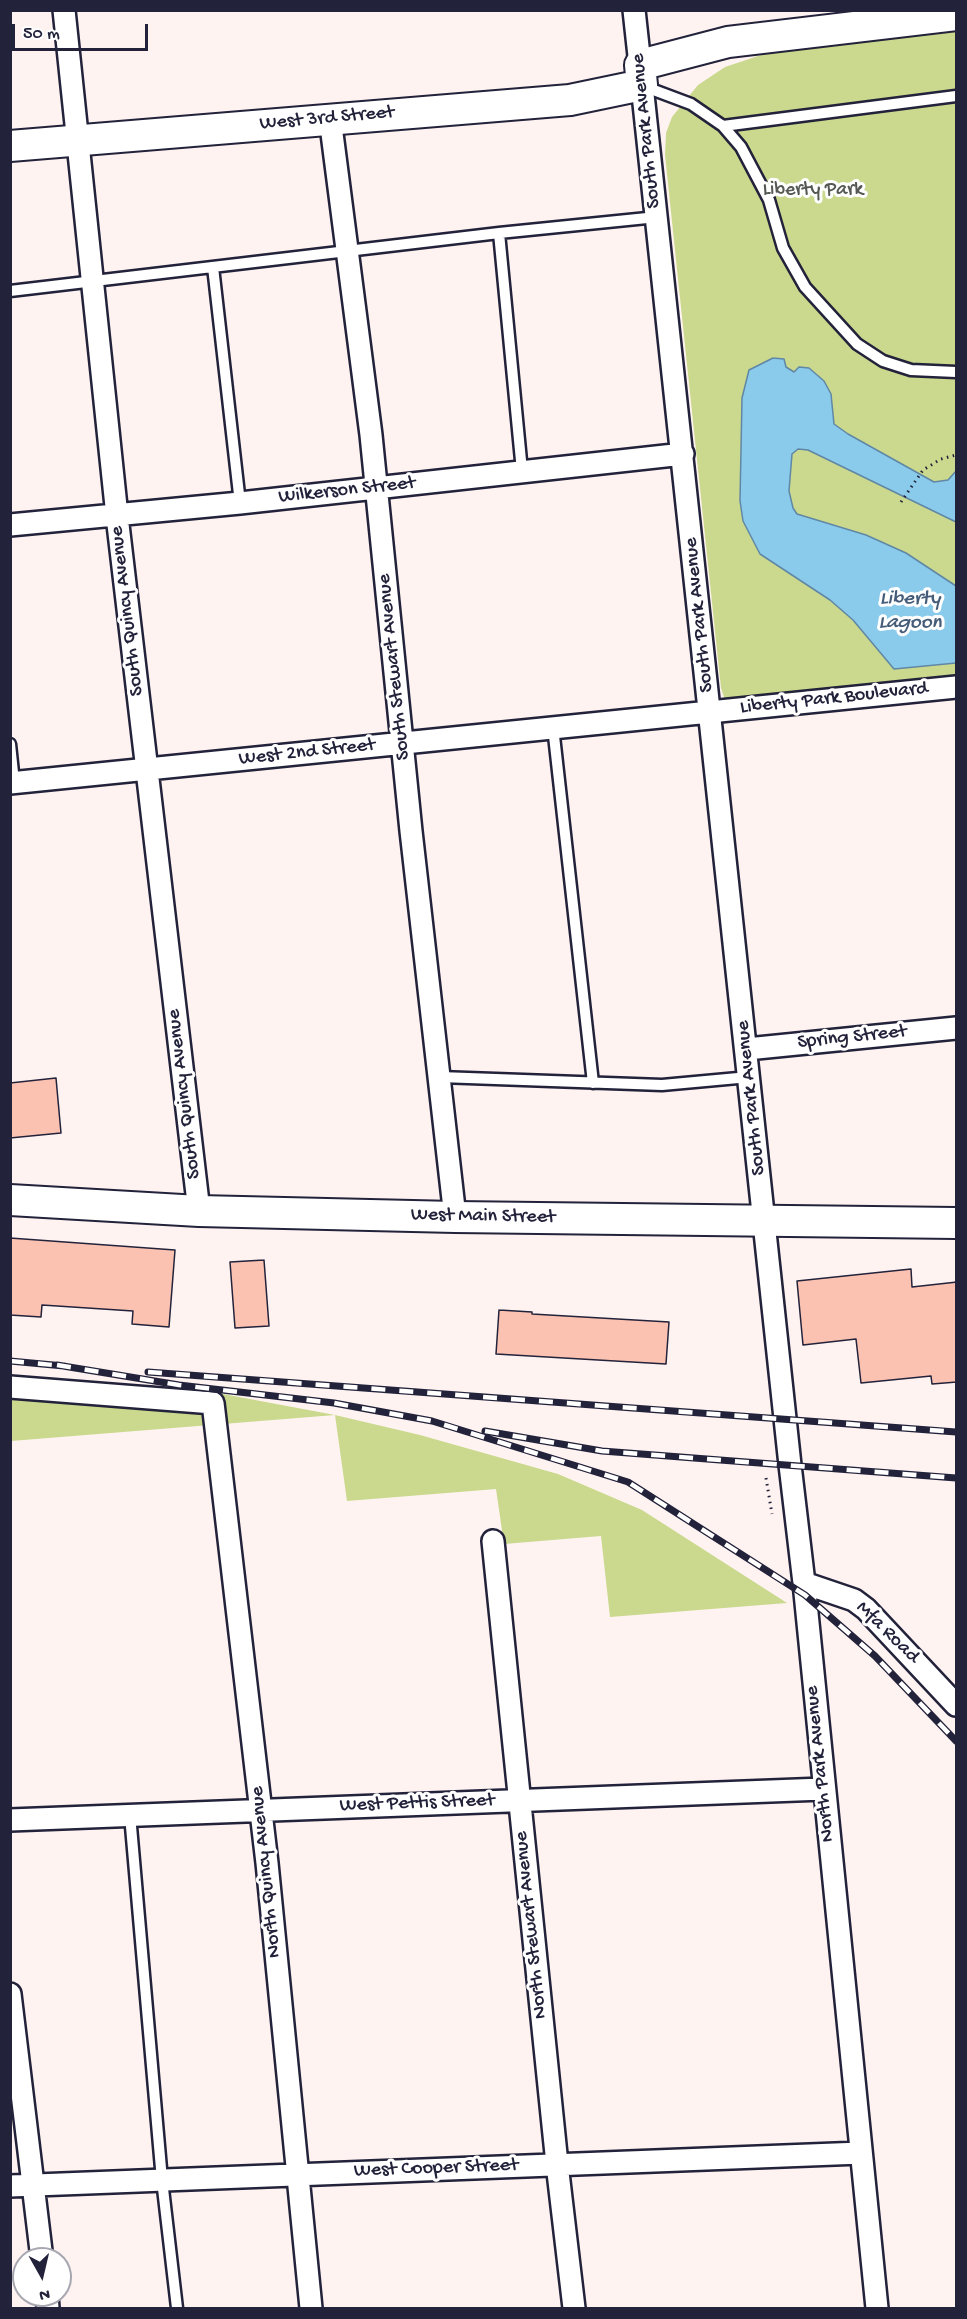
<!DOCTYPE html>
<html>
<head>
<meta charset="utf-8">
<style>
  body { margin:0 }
  #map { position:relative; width:967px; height:2319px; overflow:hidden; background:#fef3f0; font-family:"Gochi Hand",sans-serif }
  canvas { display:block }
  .frame { position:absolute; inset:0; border:12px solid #22223b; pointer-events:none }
  .north { position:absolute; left:12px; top:2247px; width:60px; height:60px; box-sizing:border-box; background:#fff; border:2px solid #a7a7b1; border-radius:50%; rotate:172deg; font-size:16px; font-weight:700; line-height:24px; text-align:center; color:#22223b }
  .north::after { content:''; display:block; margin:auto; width:21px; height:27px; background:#22223b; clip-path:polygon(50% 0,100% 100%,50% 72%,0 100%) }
  .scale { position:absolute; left:12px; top:24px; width:136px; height:27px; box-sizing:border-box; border:3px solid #22223b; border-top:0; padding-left:8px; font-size:18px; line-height:21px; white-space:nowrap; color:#22223b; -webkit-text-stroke:4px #fff; paint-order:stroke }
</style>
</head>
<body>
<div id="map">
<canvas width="967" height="2319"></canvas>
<div class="frame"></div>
<div class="north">N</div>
<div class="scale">50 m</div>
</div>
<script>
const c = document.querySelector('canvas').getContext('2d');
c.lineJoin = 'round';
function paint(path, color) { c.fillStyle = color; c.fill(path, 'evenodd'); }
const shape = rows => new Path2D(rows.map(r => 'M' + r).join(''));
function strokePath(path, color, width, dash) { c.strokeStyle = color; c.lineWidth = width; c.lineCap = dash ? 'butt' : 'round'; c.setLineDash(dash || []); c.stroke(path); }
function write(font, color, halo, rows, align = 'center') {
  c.font = font + ' "Gochi Hand",sans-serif'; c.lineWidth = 6; c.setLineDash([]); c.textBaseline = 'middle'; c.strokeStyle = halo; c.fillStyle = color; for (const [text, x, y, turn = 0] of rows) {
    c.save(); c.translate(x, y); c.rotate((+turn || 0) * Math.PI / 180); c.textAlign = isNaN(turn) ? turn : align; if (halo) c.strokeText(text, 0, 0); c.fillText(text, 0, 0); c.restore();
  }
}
const green = shape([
  [956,31,956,682,725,700,721,688,665,155,666,133,672,117,698,85,725,67,773,51],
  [11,1376,223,1394,335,1415,420,1435,558,1474,642,1510,787,1603,610,1617,601,1536,504,1544,496,1489,347,1501,335,1415,11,1441]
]);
const water = shape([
  [773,358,784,359,786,367,794,372,799,367,809,368,824,381,831,394,834,424,848,434,934,482,948,480,956,471,956,522,808,450,798,449,792,454,789,491,793,508,797,514,866,535,906,553,956,586,956,663,894,669,853,620,830,600,760,554,743,521,740,501,742,398,749,370,773,358]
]);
const building = shape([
  [56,1078,61,1133,10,1138,10,1083,56,1078],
  [10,1238,175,1250,169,1327,132,1324,133,1311,42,1305,41,1317,10,1315,10,1238],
  [264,1260,269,1326,235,1328,230,1262,264,1260],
  [911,1269,912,1287,957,1282,957,1382,932,1384,931,1376,861,1383,856,1339,803,1345,797,1281,911,1269],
  [499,1310,532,1312,532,1314,669,1322,666,1364,496,1354,499,1310]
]);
const path = shape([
  [901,502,923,470,941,459,956,455],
  [766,1478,772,1514]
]);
const lane = shape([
  [643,86,691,104,723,126,741,147,769,200,783,248,805,287,857,344,883,361,911,370,956,372],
  [723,126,956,96],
  [499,233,522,471],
  [213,267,240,503],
  [10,291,499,233,657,217],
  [553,727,593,1083],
  [10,744,14,782],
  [440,1077,662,1085,749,1077],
  [130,1815,162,2180,177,2308]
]);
const street = shape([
  [64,10,117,516,199,1211],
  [634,10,640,65],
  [642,85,790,1465,804,1583,877,2308],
  [330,118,371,435,411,831,455,1217],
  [10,525,240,503,683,454],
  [10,783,956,687],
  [747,1049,956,1028],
  [10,1387,213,1403,267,1863,311,2308],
  [493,1541,557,2164,574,2308],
  [804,1583,854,1600,866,1609,956,1705],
  [10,1820,823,1789],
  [10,1994,42,2259],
  [10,2186,861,2153],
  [47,2295,48,2308]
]);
const secondary = shape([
  [10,146,570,100,642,85,640,65,728,42,956,15],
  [10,1200,199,1211,455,1217,956,1223]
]);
const rail = shape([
  [10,1361,64,1366],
  [57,1365,179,1385,334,1403,432,1421,628,1482,805,1595,875,1656,956,1741],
  [148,1372,956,1432],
  [485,1431,602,1451,956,1478]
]);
const streetNames = [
  ["West 3rd Street",327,119,-5],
  ["South Park Avenue",647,131,-96],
  ["Wilkerson Street",347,491,-6],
  ["South Quincy Avenue",128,611,-97],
  ["South Park Avenue",700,615,-96],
  ["South Stewart Avenue",395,667,-96],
  ["Liberty Park Boulevard",834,699,-6],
  ["West 2nd Street",307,753,-6],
  ["Spring Street",852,1038,-6],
  ["South Quincy Avenue",185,1094,-97],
  ["South Park Avenue",752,1098,-96],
  ["West Main Street",483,1217,1],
  ["Mfa Road",887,1633,44],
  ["North Park Avenue",821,1764,-96],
  ["West Pettis Street",417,1804,-2],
  ["North Quincy Avenue",267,1872,-96],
  ["North Stewart Avenue",532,1925,-96],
  ["West Cooper Street",436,2169,-2]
];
const parkNames = [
  ["Liberty Park",813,191]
];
const waterNames = [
  ["Liberty",910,600],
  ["Lagoon",910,624]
];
paint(green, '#cad98d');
paint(water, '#8acbeb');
strokePath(water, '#6087a5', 1.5);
paint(building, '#fbc2b2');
strokePath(building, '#22223b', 1.5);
strokePath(lane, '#22223b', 15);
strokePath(street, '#22223b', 26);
strokePath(secondary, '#22223b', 34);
strokePath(path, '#22223b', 3, [1.5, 4.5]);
strokePath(lane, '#fff', 10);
strokePath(street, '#fff', 21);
strokePath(secondary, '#fff', 30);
strokePath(rail, '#22223b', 7);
strokePath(rail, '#fff', 4.5, [14]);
write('20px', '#22223b', '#fff', streetNames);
write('20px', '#545954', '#fff', parkNames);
write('italic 21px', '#465d79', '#fff', waterNames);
</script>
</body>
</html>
